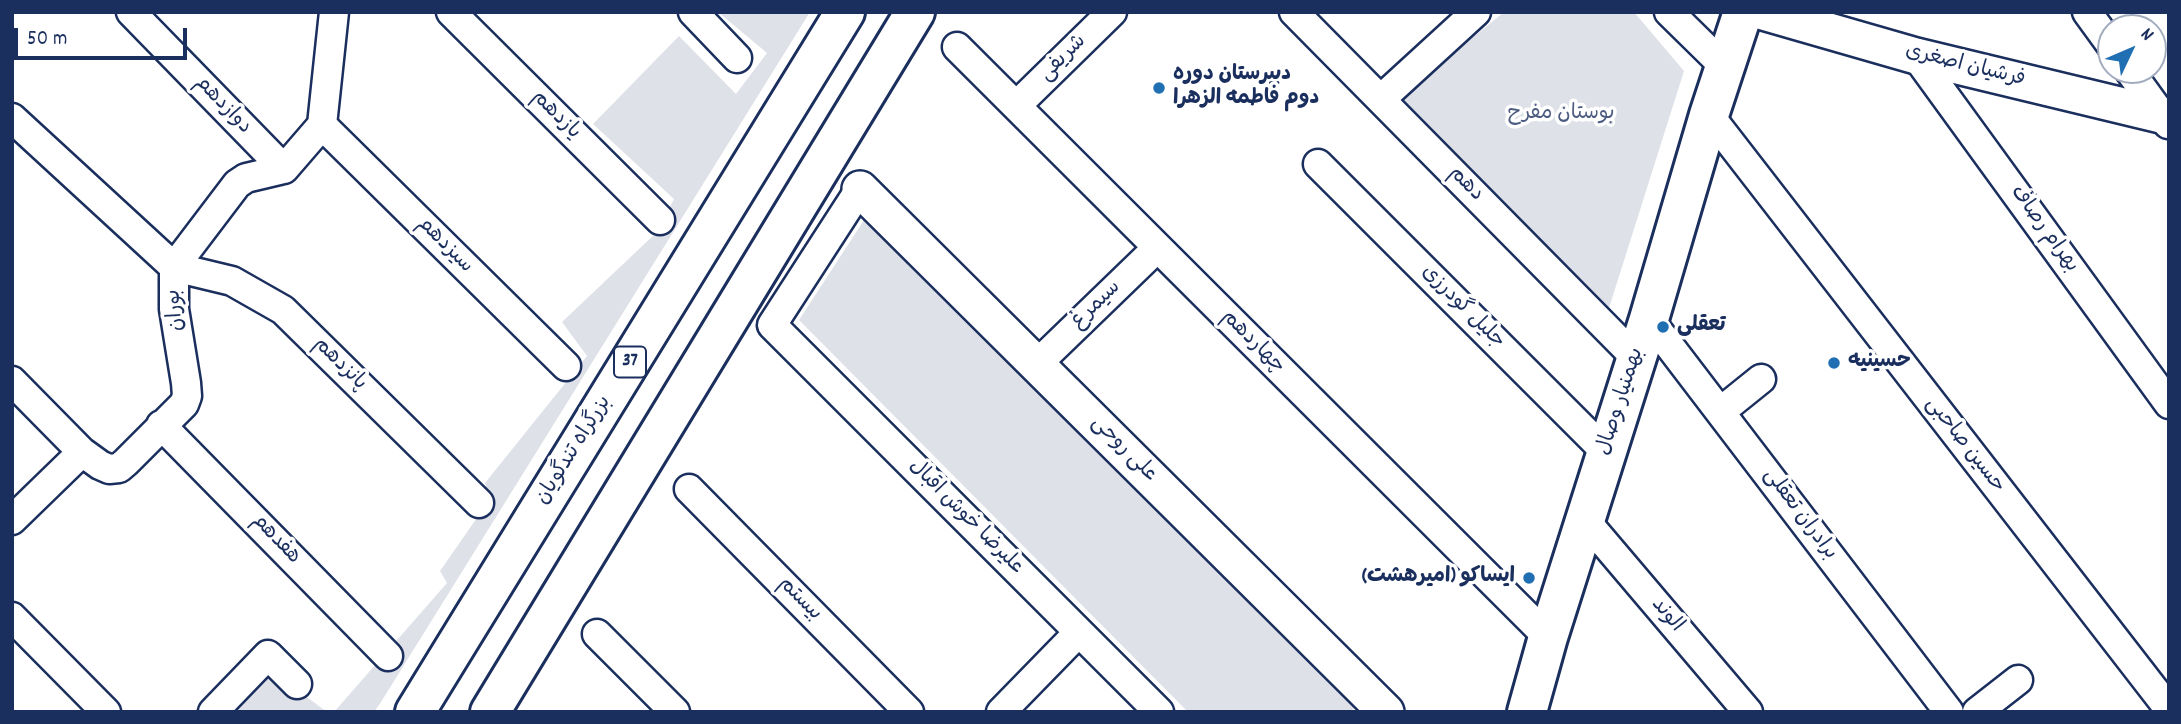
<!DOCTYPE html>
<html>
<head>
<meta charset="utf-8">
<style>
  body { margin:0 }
  #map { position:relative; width:2181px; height:724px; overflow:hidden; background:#fff; font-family:Dekko,sans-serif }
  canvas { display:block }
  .frame { position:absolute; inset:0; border:14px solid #1b2f5e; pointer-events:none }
  .north { position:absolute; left:2097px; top:14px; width:70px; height:70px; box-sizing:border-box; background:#fff; border:2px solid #a4acbf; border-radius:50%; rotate:46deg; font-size:19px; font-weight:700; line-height:28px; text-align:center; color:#1b2f5e }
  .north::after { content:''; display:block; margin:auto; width:24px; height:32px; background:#1f6fb2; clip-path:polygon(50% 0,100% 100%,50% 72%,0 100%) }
  .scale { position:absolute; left:14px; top:28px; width:173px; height:32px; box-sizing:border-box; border:4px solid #1b2f5e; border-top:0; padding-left:9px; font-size:21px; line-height:24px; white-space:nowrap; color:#1b2f5e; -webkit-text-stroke:5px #fff; paint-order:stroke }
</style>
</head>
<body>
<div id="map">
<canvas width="2181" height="724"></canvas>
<div class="frame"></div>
<div class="north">N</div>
<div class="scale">50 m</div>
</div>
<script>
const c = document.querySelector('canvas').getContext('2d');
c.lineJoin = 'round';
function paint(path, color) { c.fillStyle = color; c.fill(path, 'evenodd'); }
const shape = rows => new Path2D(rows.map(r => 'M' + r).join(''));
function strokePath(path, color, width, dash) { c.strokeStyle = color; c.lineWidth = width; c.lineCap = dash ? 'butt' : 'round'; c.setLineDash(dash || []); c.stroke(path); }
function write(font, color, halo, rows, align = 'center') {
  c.font = font + ' Dekko,"Playpen Sans Arabic",sans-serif'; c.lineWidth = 7; c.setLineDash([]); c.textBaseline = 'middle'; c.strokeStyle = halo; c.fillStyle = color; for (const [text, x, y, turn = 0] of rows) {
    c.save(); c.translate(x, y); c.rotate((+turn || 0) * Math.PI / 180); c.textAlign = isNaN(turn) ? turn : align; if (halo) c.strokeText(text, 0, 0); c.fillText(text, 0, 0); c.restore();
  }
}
const green = shape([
  [718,12,810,12,381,702,374,712,334,712,447,583,440,571,490,499,485,483,587,356,562,322,657,232,674,199,593,124,679,36,736,94,767,53],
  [1504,12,1634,12,1684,71,1609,308,1399,98],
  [864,220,1356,706,1350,712,1188,712,799,320],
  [273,672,327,712,236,712]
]);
const minor = shape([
  [131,12,284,169],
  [451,12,660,220],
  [693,12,737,58],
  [1294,12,1636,358],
  [1669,12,1725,67],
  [2087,12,2111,45],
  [957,47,1548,637],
  [1916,56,2169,404],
  [2129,70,2168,124],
  [1381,99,1476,12],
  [1016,106,1112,12],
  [1709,115,2169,709],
  [12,118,174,267,232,281,283,310,479,503],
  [322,125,566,366],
  [1318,164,1606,452],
  [860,189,772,325,1159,712],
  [1649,319,1949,712],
  [1037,364,1157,248],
  [12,381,82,452,100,465,109,469,119,468,126,462,184,404,187,396,186,383,174,309,174,267,237,184,246,178,284,169,322,125,334,12],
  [1720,412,1761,379],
  [161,425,388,656],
  [689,489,909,712],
  [12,520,82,452],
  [1585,520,1748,712],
  [12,617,106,712],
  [597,634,675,712],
  [213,712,268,655,297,684],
  [1001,712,1079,632],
  [1977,712,2018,680]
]);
const tertiary = shape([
  [1763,12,1916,56,2169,117],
  [860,189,1386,712]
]);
const secondary = shape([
  [1527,712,1548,637,1649,319,1709,115,1743,12]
]);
const trunk = shape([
  [415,712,845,12],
  [490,712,915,12]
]);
const markers = [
  [1159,88,7,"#1f6fb2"],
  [1663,327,7,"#1f6fb2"],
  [1834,363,7,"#1f6fb2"],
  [1529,578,7,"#1f6fb2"]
];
const shields = [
  [630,362,32]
];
const shieldNames = [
  ["37",630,362]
];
const streetNames = [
  ["شریفی",1064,59,-45],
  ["فرشیان اصغری",1965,67,14],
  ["دوازدهم",222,106,46],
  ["یازدهم",555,116,45],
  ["دهم",1465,185,45],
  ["بهرام رصاف",2043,230,54],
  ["سیزدهم",444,246,45],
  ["سیمرغ",1097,306,-44],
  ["جلیل گودرزی",1462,308,45],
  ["بوران",177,310,-95],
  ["چهاردهم",1252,343,45],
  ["پانزدهم",339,365,45],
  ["بهمنیار وصال",1622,402,-72],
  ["حسین صاحبی",1964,446,52],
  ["علی روحی",1123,450,45],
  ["بزرگراه تندگویان",575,451,-58],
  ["برادران تعقلی",1799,515,53],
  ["علیرضا خوش اقبال",965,518,45],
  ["هفدهم",275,540,46],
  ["بیستم",799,600,45],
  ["الوند",1666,616,50]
];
const poiNames = [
  ["دبیرستان دوره",1173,76],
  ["دوم فاطمه الزهرا",1173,100],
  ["تعقلی",1677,327],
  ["حسینیه",1848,363],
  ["ایساکو (امیرهشت)",1515,578,"right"]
];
const parkNames = [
  ["بوستان مفرح",1561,115]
];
paint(green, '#dee1e7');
strokePath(minor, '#1b2f5e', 33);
strokePath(tertiary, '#1b2f5e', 40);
strokePath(secondary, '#1b2f5e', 44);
strokePath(trunk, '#1b2f5e', 44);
strokePath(minor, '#fff', 28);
strokePath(tertiary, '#fff', 35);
strokePath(secondary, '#fff', 38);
strokePath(trunk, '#fff', 38);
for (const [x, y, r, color] of markers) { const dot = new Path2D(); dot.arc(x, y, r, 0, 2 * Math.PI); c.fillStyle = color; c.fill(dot); strokePath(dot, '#fff', 2.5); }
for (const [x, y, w] of shields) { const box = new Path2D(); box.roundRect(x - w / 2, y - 15.5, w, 31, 5); c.fillStyle = '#fff'; c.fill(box); strokePath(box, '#1b2f5e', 2); }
write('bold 19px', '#1b2f5e', null, shieldNames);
write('21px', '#1b2f5e', '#fff', streetNames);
write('bold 21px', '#1b2f5e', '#fff', poiNames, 'left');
write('21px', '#4c5c80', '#fff', parkNames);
</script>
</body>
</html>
